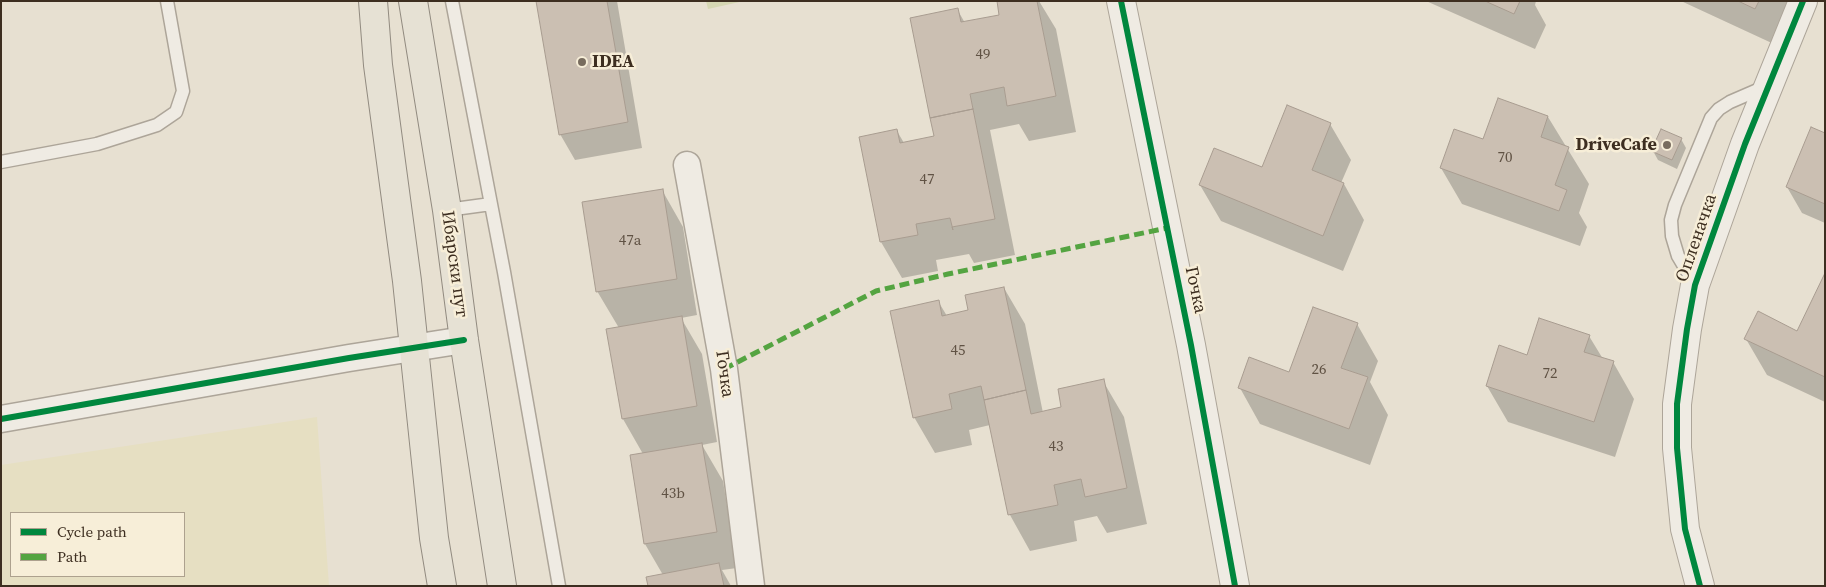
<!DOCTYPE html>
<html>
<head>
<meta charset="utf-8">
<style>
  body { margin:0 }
  #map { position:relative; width:1826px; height:587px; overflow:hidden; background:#e7e0d1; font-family:"Source Serif 4",serif }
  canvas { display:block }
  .frame { position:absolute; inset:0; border:2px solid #3d2e20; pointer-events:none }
  .legend { position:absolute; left:10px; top:512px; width:175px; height:65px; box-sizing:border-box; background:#f7eed8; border:1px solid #ada18e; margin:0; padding:6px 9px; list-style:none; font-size:15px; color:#3d2e20 }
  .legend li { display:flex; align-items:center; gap:10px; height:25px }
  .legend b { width:25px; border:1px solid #ada18e }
</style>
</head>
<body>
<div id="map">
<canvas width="1826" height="587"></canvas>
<div class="frame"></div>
<ul class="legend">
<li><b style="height:6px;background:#00873e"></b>Cycle path</li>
<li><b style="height:6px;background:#54a441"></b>Path</li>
</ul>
</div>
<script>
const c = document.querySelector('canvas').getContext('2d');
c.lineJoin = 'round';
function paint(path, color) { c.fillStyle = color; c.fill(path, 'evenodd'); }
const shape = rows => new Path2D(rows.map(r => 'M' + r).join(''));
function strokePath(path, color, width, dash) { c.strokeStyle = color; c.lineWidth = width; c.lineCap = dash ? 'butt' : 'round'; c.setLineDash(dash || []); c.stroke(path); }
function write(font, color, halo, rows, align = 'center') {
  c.font = font + ' "Source Serif 4",serif'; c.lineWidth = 5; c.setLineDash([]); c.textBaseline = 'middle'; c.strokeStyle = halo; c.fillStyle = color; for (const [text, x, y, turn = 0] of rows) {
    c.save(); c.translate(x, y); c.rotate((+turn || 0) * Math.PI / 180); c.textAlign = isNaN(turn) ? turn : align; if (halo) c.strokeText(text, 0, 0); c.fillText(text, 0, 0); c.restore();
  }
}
const farmland = shape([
  [317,417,329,586,1,586,1,465],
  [11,513,184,513,184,576,11,576]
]);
const green = shape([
  [706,1,744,1,708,9]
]);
const shadow = shape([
  [537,1,617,1,642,148,575,160,560,134],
  [998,1,1039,1,1056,29,1076,132,1029,141,1019,124,990,130,1015,255,974,263,969,254,936,260,938,271,902,278,881,242,860,138,897,131,904,143,935,137,957,9,965,23,1001,16],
  [1426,1,1536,1,1535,5,1546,25,1535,49],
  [1681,1,1796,1,1776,45],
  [1548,117,1589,184,1579,213,1587,227,1580,246,1462,204,1441,168,1483,141],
  [1330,124,1351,160,1341,183,1344,184,1364,220,1343,271,1221,221,1200,185,1263,169],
  [1825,134,1825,223,1802,213,1787,187],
  [1681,139,1686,148,1677,169,1658,160,1653,151],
  [662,190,683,227,697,315,681,318,702,354,717,442,702,445,723,481,737,568,722,570,731,586,649,586,663,575,645,544,643,454,623,419,608,330,619,328,597,291],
  [1825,276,1825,402,1767,375,1746,339,1798,332],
  [1004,288,1025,324,1043,413,1063,408,1103,381,1124,417,1147,524,1107,533,1097,516,1074,521,1077,541,1030,551,1010,515,990,425,969,430,972,445,935,453,914,417,938,301,947,316,969,311],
  [1357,324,1378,361,1370,382,1388,415,1370,465,1260,424,1240,388,1290,373],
  [1589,336,1603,359,1613,362,1634,399,1615,457,1508,422,1487,386,1528,356]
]);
const building = shape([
  [536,1,607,1,628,122,559,135,536,1],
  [997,1,1037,1,1056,96,1007,106,1004,87,970,94,973,109,930,118,910,18,958,8,961,22,999,15,997,1],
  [1485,1,1520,1,1514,14,1485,1],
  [1738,1,1759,1,1755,9,1738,1],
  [1498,98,1548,116,1541,137,1569,147,1555,185,1567,190,1559,211,1440,168,1454,129,1483,139,1498,98],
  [1287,105,1331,123,1312,170,1344,183,1323,236,1199,185,1214,148,1262,167,1287,105],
  [973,109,995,219,952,227,953,230,950,218,916,224,918,235,880,242,859,137,897,129,900,143,934,136,930,118,973,109],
  [1811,127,1825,133,1825,204,1786,187,1811,127],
  [1661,129,1682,138,1672,160,1651,151,1661,129],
  [663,189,677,279,596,292,582,202,663,189],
  [1825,273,1825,377,1744,339,1758,311,1797,331,1825,273],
  [1004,287,1026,390,984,400,981,386,949,394,952,409,913,418,890,311,939,300,942,316,968,310,965,295,1004,287],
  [1313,307,1358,323,1341,368,1368,377,1349,429,1238,388,1249,357,1289,372,1313,307],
  [682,316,697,406,622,419,606,329,682,316],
  [1539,318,1590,335,1584,352,1614,361,1594,422,1486,386,1499,345,1527,355,1539,318],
  [1104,379,1127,488,1085,497,1081,479,1054,485,1058,505,1008,515,984,400,1026,390,1031,414,1061,407,1058,389,1104,379],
  [702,443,717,532,644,544,630,455,702,443],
  [719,563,724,586,648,586,646,577,719,563]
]);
const service = shape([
  [452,1,504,272,559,586],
  [1,162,97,144,157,125,176,112,183,91,167,1],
  [447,210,491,204],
  [1694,283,1678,256,1672,236,1671,220,1675,205,1711,118,1719,109,1730,102,1767,86]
]);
const minor = shape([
  [687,165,724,369,751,586],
  [1,419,349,358,464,340]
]);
const tertiary = shape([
  [1121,1,1191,345,1235,586],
  [1700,586,1685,529,1677,448,1677,404,1687,329,1695,285,1745,144,1803,1]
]);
const primary = shape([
  [373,1,378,65,407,281,434,538,442,586],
  [413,1,447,210,464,340,502,586]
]);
const quiet = shape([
  [724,369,876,291,948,274,1167,228]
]);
const cycleway = shape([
  [1121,1,1191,345,1235,586],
  [1,419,349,358,464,340],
  [1700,586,1685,529,1677,448,1677,404,1687,329,1695,285,1745,144,1803,1]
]);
const markers = [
  [582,62,5,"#786c5e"],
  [1667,145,5,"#786c5e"]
];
const numberNames = [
  ["49",983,55],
  ["70",1505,158],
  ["47",927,180],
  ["47a",630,241],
  ["45",958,351],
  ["26",1319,370],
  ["72",1550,374],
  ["43",1056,447],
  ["43b",673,494]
];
const poiNames = [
  ["IDEA",592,62],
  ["DriveCafe",1657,145,"right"]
];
const streetNames = [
  ["Опленачка",1697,238,-71],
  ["Ибарски пут",454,264,82],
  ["Гочка",1195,290,78],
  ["Гочка",724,374,82]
];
paint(farmland, '#e6dfc2');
paint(green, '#d6d7b3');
paint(shadow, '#0003');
paint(building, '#cbbfb2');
strokePath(building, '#a89c90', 1);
strokePath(service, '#ada599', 15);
strokePath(minor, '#ada599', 29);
strokePath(tertiary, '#ada599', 30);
strokePath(primary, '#928b80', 30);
strokePath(service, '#efebe3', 12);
strokePath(minor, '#efebe3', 26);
strokePath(tertiary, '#efebe3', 28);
strokePath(primary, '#e6e1d4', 28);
strokePath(quiet, '#54a441', 5, [10, 5]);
strokePath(cycleway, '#00873e', 6);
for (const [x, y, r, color] of markers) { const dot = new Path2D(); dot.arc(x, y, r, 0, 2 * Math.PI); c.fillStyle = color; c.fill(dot); strokePath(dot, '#f7eed8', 2); }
write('15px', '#605244', null, numberNames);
write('bold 18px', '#3d2e20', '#f7eed8', poiNames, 'left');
write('18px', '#3d2e20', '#f7eed8', streetNames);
</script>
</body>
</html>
